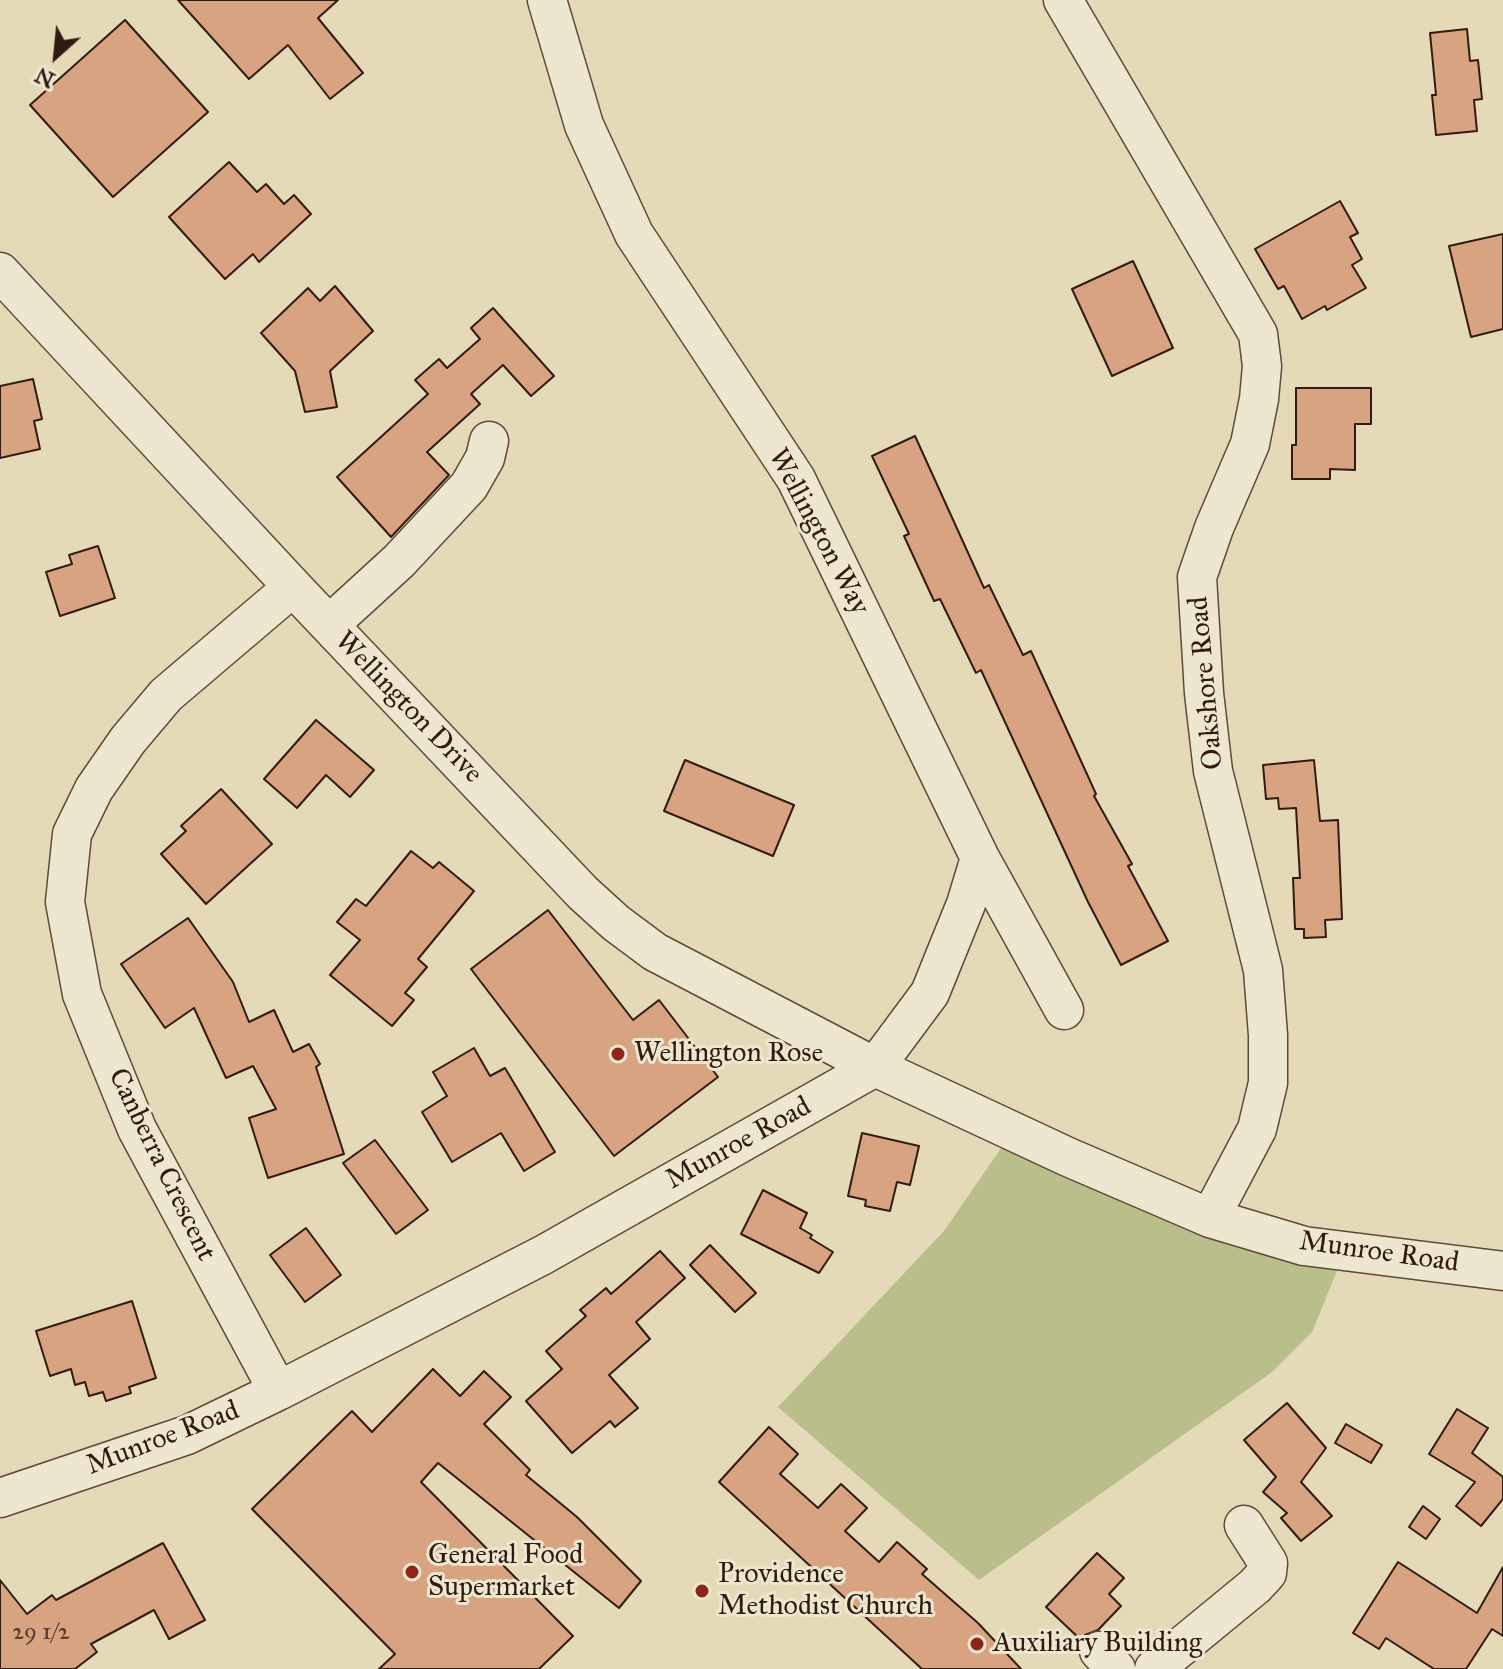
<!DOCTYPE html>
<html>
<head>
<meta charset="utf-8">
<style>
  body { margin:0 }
  #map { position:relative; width:1503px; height:1669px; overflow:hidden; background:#e4dab7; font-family:"IM FELL Great Primer",serif }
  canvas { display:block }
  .north { position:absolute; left:16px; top:16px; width:80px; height:80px; -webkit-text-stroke:6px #ede7d0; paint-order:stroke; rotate:207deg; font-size:22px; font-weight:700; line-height:32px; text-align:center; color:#321a11 }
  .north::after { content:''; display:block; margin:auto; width:28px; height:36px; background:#321a11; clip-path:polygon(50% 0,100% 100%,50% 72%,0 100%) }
</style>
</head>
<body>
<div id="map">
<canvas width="1503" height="1669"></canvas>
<div class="north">N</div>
</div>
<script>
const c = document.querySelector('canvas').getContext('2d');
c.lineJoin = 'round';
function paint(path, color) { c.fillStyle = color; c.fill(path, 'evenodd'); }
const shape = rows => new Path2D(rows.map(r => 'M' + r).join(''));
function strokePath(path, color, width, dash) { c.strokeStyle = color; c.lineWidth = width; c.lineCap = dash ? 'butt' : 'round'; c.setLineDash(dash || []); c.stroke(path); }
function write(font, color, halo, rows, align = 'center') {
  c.font = font + ' "IM FELL Great Primer",serif'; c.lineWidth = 6; c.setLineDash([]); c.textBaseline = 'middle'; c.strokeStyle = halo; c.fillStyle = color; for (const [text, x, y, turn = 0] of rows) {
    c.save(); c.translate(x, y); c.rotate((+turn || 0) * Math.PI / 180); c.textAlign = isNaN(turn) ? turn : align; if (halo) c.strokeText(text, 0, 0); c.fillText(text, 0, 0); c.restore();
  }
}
const green = shape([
  [1004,1144,1220,1235,1337,1271,1312,1332,1272,1372,979,1580,778,1407,944,1231]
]);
const building = shape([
  [178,0,338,0,318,18,363,73,330,99,288,45,249,79,178,0],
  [125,20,208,112,113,197,30,105,125,20],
  [1467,29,1470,61,1478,60,1482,99,1474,100,1477,131,1436,135,1432,95,1436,95,1430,33,1467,29],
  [229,162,257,192,266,184,284,204,294,195,311,214,259,262,253,254,225,279,169,217,229,162],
  [1340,201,1358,233,1350,237,1362,259,1352,265,1366,288,1327,310,1325,306,1302,319,1284,286,1278,289,1255,249,1340,201],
  [1503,234,1503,329,1471,337,1449,246,1503,234],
  [1133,261,1173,348,1112,376,1072,289,1133,261],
  [335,286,373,331,330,371,337,407,305,412,295,371,261,333,308,288,320,301,335,286],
  [493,308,554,376,531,396,503,365,471,394,480,404,427,452,449,475,391,537,337,477,428,394,415,380,439,359,447,368,480,339,471,328,493,308],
  [33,379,42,419,34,421,40,449,0,458,0,386,33,379],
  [1296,388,1371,388,1371,424,1355,424,1355,470,1330,469,1330,479,1292,479,1292,445,1296,445,1296,388],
  [915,436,984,588,989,585,1023,655,1031,651,1096,794,1094,796,1132,864,1128,866,1168,941,1121,965,1088,902,981,670,976,673,940,599,934,601,904,536,909,534,872,456,915,436],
  [98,546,115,598,60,616,46,572,72,564,69,555,98,546],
  [316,720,374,770,350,797,326,775,297,808,264,779,316,720],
  [685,760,794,805,773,856,664,811,685,760],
  [1314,760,1320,821,1338,820,1342,919,1325,920,1326,937,1304,938,1304,929,1295,929,1293,878,1300,878,1296,808,1279,809,1278,798,1266,799,1263,765,1314,760],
  [221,789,272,844,206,904,161,854,186,831,181,826,221,789],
  [411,851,433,868,439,862,474,891,418,959,427,967,405,993,414,1000,392,1026,330,975,360,940,337,922,356,899,366,906,411,851],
  [548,910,633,1020,659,1000,718,1077,614,1156,471,969,548,910],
  [188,918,233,982,249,1022,274,1010,293,1052,309,1044,320,1064,316,1067,344,1154,268,1178,249,1118,276,1109,253,1066,226,1078,194,1008,165,1028,121,964,188,918],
  [474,1048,490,1076,505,1068,555,1152,524,1171,501,1133,452,1162,422,1112,447,1096,433,1072,474,1048],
  [862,1133,919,1146,910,1185,897,1182,890,1211,865,1206,866,1200,848,1196,862,1133],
  [375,1140,428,1210,396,1234,343,1163,375,1140],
  [763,1190,807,1213,800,1228,812,1235,810,1238,833,1252,819,1273,741,1234,763,1190],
  [306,1228,341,1275,305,1302,270,1255,306,1228],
  [710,1245,756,1293,735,1312,690,1265,710,1245],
  [660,1251,685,1278,636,1322,650,1339,609,1375,638,1408,615,1427,610,1421,572,1453,526,1401,562,1369,546,1351,586,1316,580,1310,606,1288,611,1294,660,1251],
  [132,1301,156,1378,129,1387,131,1393,106,1401,103,1392,89,1396,85,1382,75,1385,71,1369,50,1376,36,1331,132,1301],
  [433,1369,460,1396,484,1371,511,1397,484,1424,530,1470,526,1475,577,1517,641,1581,619,1608,438,1463,421,1482,573,1636,539,1669,379,1669,395,1654,252,1509,352,1411,372,1432,433,1369],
  [1287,1403,1326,1448,1301,1482,1332,1516,1301,1541,1281,1518,1287,1513,1263,1492,1276,1477,1244,1440,1287,1403],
  [1457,1409,1488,1428,1472,1453,1503,1477,1503,1499,1481,1526,1456,1506,1475,1482,1429,1454,1457,1409],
  [1346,1424,1382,1445,1371,1463,1335,1443,1346,1424],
  [769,1427,798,1454,780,1474,818,1508,841,1484,867,1508,845,1531,879,1562,897,1542,927,1569,922,1574,978,1623,1021,1669,922,1669,719,1482,769,1427],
  [1423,1506,1440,1519,1426,1539,1409,1527,1423,1506],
  [163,1543,205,1620,169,1639,154,1610,91,1644,97,1652,75,1669,0,1669,0,1580,27,1614,52,1595,56,1600,163,1543],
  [1097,1553,1124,1578,1109,1594,1121,1606,1098,1630,1085,1635,1081,1640,1046,1607,1097,1553],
  [1398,1562,1477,1613,1503,1567,1503,1636,1492,1629,1466,1669,1434,1669,1386,1638,1379,1649,1353,1633,1398,1562]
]);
const minor = shape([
  [1063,0,1258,334,1262,366,1259,399,1250,444,1214,528,1197,577,1204,693,1213,771,1263,970,1268,1035,1268,1083,1257,1129,1210,1218],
  [0,272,293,587,583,893,616,923,655,952,875,1067,1068,1157,1210,1218,1304,1246,1503,1271],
  [329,625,399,561,469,486,485,458,489,441],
  [980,858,1064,1010],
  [278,1391,137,1129,82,994,65,902,72,834,94,789,128,740,166,695,293,587],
  [0,1498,187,1435,278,1391,543,1255,875,1067,930,993,966,904,980,858,796,479,634,234,584,125,547,0],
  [1099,1651,1116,1669],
  [1154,1669,1255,1586,1267,1573,1268,1563,1244,1525]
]);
const markers = [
  [618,1054,8,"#8f2418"],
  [412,1572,8,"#8f2418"],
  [702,1591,8,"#8f2418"],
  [977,1644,8,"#8f2418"]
];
const numberNames = [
  ["29 1/2",41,1633]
];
const streetNames = [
  ["Wellington Way",818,532,62],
  ["Oakshore Road",1207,683,-95],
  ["Wellington Drive",408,708,46],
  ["Munroe Road",739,1144,-29],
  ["Canberra Crescent",161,1165,64],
  ["Munroe Road",1379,1253,8],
  ["Munroe Road",163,1439,-21]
];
const poiNames = [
  ["Wellington Rose",634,1054],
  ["General Food",428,1556],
  ["Supermarket",428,1588],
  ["Providence",718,1575],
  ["Methodist Church",718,1607],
  ["Auxiliary Building",993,1644]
];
paint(green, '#babe8a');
paint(building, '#d7a380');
strokePath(building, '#321a11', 2);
strokePath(minor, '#5e4a3a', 41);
strokePath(minor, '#ede7d0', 38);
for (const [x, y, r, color] of markers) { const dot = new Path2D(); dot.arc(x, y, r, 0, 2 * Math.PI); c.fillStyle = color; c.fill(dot); strokePath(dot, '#ede7d0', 3); }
write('24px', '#5b3c2d', null, numberNames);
write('28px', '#321a11', '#ede7d0', streetNames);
write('28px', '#321a11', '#ede7d0', poiNames, 'left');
</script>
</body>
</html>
